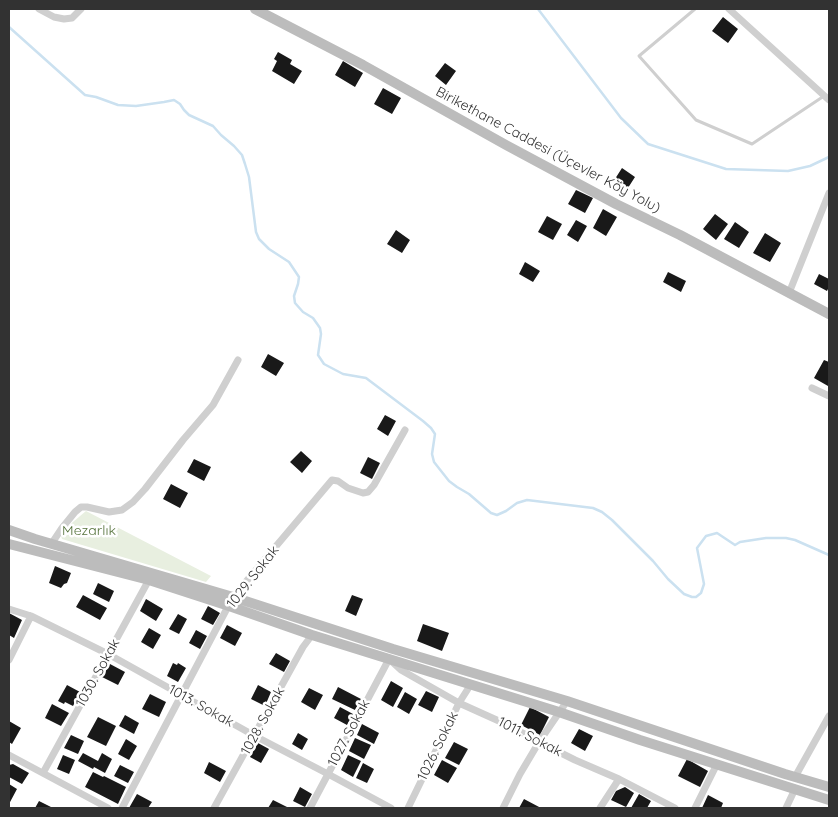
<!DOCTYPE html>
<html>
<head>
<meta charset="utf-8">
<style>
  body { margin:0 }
  #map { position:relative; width:838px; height:817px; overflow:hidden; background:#fff; font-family:Quicksand,sans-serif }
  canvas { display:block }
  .frame { position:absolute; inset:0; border:10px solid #323232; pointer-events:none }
</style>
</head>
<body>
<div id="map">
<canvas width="838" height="817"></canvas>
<div class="frame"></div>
</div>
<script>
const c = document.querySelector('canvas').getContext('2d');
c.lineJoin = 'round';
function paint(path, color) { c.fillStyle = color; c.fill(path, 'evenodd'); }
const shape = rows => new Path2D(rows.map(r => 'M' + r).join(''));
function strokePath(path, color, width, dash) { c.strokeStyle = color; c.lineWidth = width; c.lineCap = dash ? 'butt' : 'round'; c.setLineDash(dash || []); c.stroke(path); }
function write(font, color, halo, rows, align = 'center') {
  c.font = font + ' Quicksand,sans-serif'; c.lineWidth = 5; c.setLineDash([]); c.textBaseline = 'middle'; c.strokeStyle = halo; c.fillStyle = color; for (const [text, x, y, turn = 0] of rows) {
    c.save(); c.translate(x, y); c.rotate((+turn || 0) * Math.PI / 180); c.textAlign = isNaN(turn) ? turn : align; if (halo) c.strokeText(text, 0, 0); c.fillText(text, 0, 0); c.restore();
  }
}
const green = shape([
  [86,511,211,576,206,582,62,539,60,533]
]);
const stream = shape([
  [538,9,621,118,648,144,726,169,788,171,810,166,829,157],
  [9,27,85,95,96,97,118,105,136,106,164,102,174,100,180,104,184,110,189,115,213,126,221,135,234,146,242,155,245,164,249,177,256,232,259,239,269,249,289,262,299,277,298,284,294,296,295,303,303,312,313,318,320,328,321,334,318,355,324,364,343,374,366,378,423,421,431,428,435,434,432,454,434,462,449,481,457,487,469,494,491,513,497,515,506,511,517,503,527,500,593,508,602,512,612,520,653,561,668,579,684,594,692,597,696,597,701,593,704,584,697,548,706,536,717,533,735,545,740,542,766,538,786,538,795,540,829,555]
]);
const building = shape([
  [723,17,738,29,728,43,712,31],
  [278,52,292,60,290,64,302,71,294,84,272,71,277,61,274,59],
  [343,61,363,73,355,87,335,75],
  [445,63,456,71,446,85,435,76],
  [383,88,401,98,392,114,374,104],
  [622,168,635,177,626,191,613,182],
  [576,190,593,198,585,213,568,204],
  [603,209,617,217,606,236,593,228],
  [715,214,728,224,716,240,703,229],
  [547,216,562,224,553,240,538,232],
  [576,220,587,226,578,242,567,235],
  [735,222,749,232,739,248,724,239],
  [396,230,410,240,402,253,387,244],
  [765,233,781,243,770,262,753,253],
  [525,262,540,271,533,282,519,274],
  [668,272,686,281,681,292,663,282],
  [819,274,829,279,829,287,827,291,814,284],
  [268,354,284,363,276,376,261,367],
  [824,360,829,362,829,385,828,386,814,378],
  [385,415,396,421,388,436,377,429],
  [301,451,312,461,302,473,290,462],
  [368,457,380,463,372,479,360,473],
  [194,459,211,467,204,481,187,472],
  [171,484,188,493,180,508,163,499],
  [55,566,71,573,67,583,64,584,61,588,49,583],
  [98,583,114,591,109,602,93,594],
  [83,595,107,608,100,620,76,607],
  [352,595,363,599,356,616,345,611],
  [146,599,163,609,156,621,140,611],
  [208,606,220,613,213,625,201,619],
  [9,613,22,620,14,638,9,635],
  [178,614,187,619,179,634,169,629],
  [423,624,449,633,442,651,417,641],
  [227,625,242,633,235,646,220,638],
  [149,628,161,635,153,649,141,642],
  [196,630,207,636,200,649,189,643],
  [276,653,290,661,284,672,269,664],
  [173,663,177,665,178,663,186,668,178,682,167,676],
  [110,664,125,672,118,685,102,677],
  [391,681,403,688,393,707,381,700],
  [67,685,80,692,73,706,65,702,64,704,58,701],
  [258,685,271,692,265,706,251,699],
  [338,687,361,699,355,710,332,699],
  [309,688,323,695,315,710,301,702],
  [426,691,439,697,432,712,418,705],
  [405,692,417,699,409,714,397,707],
  [150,694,166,702,159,717,142,709],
  [52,704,69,713,61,726,45,718],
  [340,707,353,714,347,725,334,718],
  [530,707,549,717,540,735,521,725],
  [125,715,139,723,134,734,119,726],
  [98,717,116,726,106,746,87,737],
  [9,721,21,728,12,744,9,742],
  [362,724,379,733,374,744,357,735],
  [579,729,593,736,585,751,571,743],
  [298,733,308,739,302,750,292,744],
  [71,735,84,741,78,754,64,748],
  [355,738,371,745,364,759,349,751],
  [126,739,137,746,129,760,118,754],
  [454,742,468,749,459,765,445,758],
  [258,743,269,749,261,763,250,757],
  [83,753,98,761,102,753,112,759,105,773,94,767,93,769,78,761],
  [63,755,75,760,69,774,57,769],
  [348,755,361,761,353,777,341,770],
  [687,759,708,771,700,787,678,776],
  [442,760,457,768,448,783,434,775],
  [209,762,226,771,220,782,204,773],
  [363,763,374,769,367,783,356,778],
  [13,764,29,773,22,784,9,777,9,765],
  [120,765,134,772,128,783,114,776],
  [93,772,103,777,104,776,126,787,118,804,85,787],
  [9,784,17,789,9,804],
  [300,787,312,794,305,807,293,801],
  [625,787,634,793,626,807,611,800,616,791],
  [137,794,152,802,148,808,129,808],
  [639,794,651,801,647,808,631,808],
  [708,795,723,803,721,808,702,808],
  [524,799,541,808,519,808],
  [273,800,289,808,268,808],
  [39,801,53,808,35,808]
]);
const lane = shape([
  [695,9,639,56,696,120,752,144,824,96]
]);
const street = shape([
  [39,9,54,17,64,19,72,18,81,9],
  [729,9,829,100],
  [789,293,829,193],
  [812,388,829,396],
  [52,543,62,528,75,512,81,507,87,507,109,512,122,510,133,502,145,489,183,440,213,405,238,360],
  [9,609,31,616,108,654,255,736,328,774,391,808],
  [9,660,31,616],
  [9,755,108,808],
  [43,773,151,576],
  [795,777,829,716],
  [122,808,233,597,332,480,338,481,348,488,363,493,368,492,374,485,405,430],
  [214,808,303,647,312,635],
  [310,808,389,659,401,670,459,703,510,726,539,742,575,760,619,779,675,808],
  [408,808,459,703,471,684],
  [503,808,520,774,539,742,567,701],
  [600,808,619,779],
  [695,808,717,764],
  [786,808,795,789]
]);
const secondary = shape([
  [255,9,363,65,506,145,616,204,680,235,829,314],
  [9,530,35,539,233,597,393,649,567,701,785,774,829,787],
  [9,544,149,580,229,606,312,635,559,712,640,740,829,800]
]);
const streetNames = [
  ["Birikethane Caddesi (Üçevler Köy Yolu)",548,150,28],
  ["1029. Sokak",253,577,-52],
  ["1030. Sokak",98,673,-61],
  ["1013. Sokak",201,706,29],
  ["1028. Sokak",263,721,-61],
  ["1027. Sokak",349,733,-62],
  ["1011. Sokak",530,737,27],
  ["1026. Sokak",438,746,-64]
];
const parkNames = [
  ["Mezarlık",89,531]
];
paint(green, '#e8efe0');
strokePath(stream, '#cbe1f0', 2.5);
paint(building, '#191919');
strokePath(lane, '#cfcfcf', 3);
strokePath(street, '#cfcfcf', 7);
strokePath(secondary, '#bcbcbc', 10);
write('14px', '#323232', '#fff', streetNames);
write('14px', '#55723b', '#fff', parkNames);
</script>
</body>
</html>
